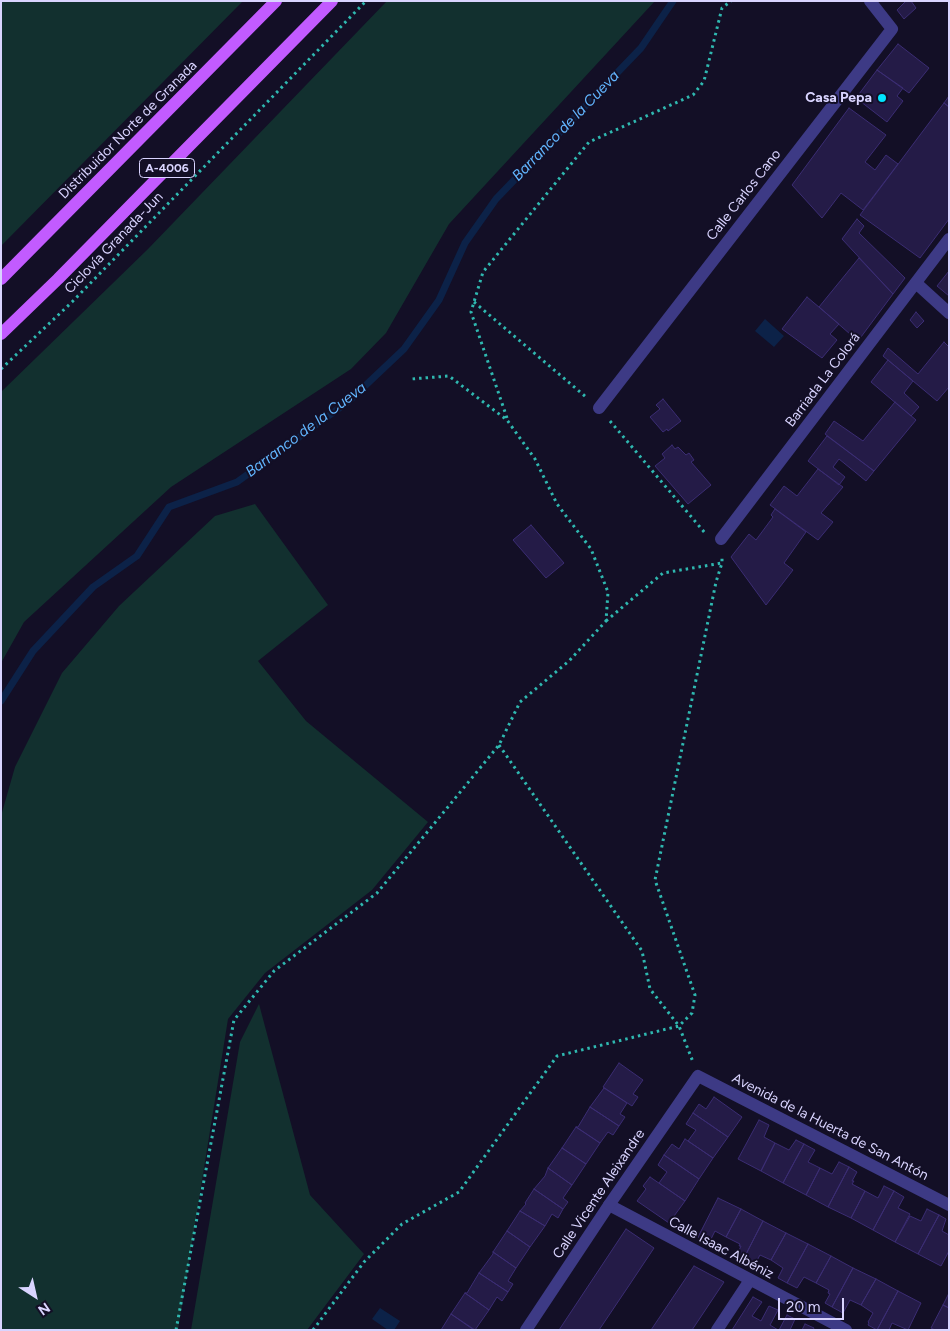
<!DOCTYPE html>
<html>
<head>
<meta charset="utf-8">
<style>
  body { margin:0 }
  #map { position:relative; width:950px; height:1331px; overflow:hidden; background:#130f26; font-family:Figtree,sans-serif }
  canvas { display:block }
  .frame { position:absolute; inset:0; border:2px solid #d9d4ff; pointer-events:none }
  .north { position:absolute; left:10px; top:1271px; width:50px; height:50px; -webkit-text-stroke:4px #130f26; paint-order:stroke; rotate:145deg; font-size:14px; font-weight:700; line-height:20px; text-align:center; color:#d9d4ff }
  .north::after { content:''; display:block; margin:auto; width:18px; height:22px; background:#d9d4ff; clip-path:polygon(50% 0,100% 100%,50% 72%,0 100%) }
  .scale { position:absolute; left:778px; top:1298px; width:66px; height:22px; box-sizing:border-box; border:2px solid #d9d4ff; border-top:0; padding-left:6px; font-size:15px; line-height:18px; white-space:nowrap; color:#d9d4ff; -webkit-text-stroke:4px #130f26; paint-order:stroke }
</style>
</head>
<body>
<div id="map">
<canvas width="950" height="1331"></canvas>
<div class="frame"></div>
<div class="north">N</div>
<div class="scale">20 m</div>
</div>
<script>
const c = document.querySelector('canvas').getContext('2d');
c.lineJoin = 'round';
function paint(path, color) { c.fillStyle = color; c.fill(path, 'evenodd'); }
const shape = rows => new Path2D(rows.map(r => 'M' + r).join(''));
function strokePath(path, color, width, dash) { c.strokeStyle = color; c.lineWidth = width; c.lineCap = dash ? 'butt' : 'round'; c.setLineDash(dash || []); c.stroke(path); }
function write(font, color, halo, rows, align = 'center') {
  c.font = font + ' Figtree,sans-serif'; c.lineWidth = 4; c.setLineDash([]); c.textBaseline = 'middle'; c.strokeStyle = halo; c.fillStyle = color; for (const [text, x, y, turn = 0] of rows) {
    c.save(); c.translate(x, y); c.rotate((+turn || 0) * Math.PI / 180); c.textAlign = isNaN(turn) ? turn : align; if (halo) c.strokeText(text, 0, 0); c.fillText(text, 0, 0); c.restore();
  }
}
const green = shape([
  [1,1,243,1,1,246],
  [387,1,655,1,449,224,386,333,351,369,171,487,24,622,1,663,1,392,148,249],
  [255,504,328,605,258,661,306,721,428,822,372,890,265,973,228,1019,178,1330,1,1330,1,816,15,767,62,673,119,606,215,516],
  [259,1004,310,1195,364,1254,307,1330,191,1330,240,1042]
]);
const water = shape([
  [765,319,784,336,774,347,755,331],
  [380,1308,400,1321,394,1330,388,1330,372,1319]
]);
const stream = shape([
  [1,701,33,651,93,587,137,556,169,507,237,482,349,401,404,349,439,300,465,243,496,199,641,48,673,1]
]);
const building = shape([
  [906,1,911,1,916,8,904,19,897,10,906,1],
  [898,44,929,68,909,93,877,70,898,44],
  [877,70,903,88,897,96,903,101,887,122,856,98,877,70],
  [949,96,949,107,944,103,949,96],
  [944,103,949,107,949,219,920,258,860,215,944,103],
  [849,108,886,135,865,162,875,170,886,155,898,164,863,210,841,193,822,218,792,185,849,108],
  [857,219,864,226,859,233,905,278,893,294,842,239,857,219],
  [859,258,893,294,858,341,819,307,859,258],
  [949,271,949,296,937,286,949,271],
  [807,297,839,324,830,334,837,340,822,358,782,329,807,297],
  [916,312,924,321,917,328,910,320,916,312],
  [944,342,949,347,949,387,937,401,883,356,888,348,918,374,944,342],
  [888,360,913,381,904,393,919,407,911,416,871,382,888,360],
  [663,399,681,421,668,431,667,429,663,432,650,417,660,409,656,405,663,399],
  [895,402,916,420,874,471,825,434,834,421,863,441,895,402],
  [827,436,874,471,866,481,839,459,833,467,845,477,839,485,808,461,827,436],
  [672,445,675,449,678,447,686,455,689,453,694,460,691,462,711,485,688,504,655,466,665,458,662,454,672,445],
  [818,469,843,487,821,513,833,522,818,540,770,505,784,486,797,496,818,469],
  [775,509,806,532,784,563,793,570,766,605,731,557,749,534,756,540,773,517,771,515,775,509],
  [531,525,564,563,546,578,513,540,531,525],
  [619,1063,643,1080,633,1094,638,1097,632,1106,603,1087,619,1063],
  [604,1088,627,1103,620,1114,625,1117,619,1126,590,1107,604,1088],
  [714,1097,742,1117,728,1137,693,1113,699,1104,706,1109,714,1097],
  [590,1107,619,1126,613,1135,608,1132,600,1143,576,1127,578,1127,590,1107],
  [693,1113,728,1137,713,1158,688,1141,696,1130,686,1124,693,1113],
  [759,1120,769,1125,764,1137,775,1143,761,1171,738,1159,759,1120],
  [576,1127,600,1143,586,1164,562,1148,576,1127],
  [685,1139,713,1158,699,1179,664,1155,672,1144,679,1149,685,1139],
  [796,1140,804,1144,783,1183,761,1171,775,1143,789,1150,796,1140],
  [804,1144,815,1150,808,1162,820,1168,806,1195,783,1183,804,1144],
  [562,1148,586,1164,572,1185,548,1168,562,1148],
  [664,1155,699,1179,685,1201,659,1183,667,1172,658,1165,664,1155],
  [839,1162,849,1167,828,1207,806,1195,820,1168,832,1174,839,1162],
  [849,1167,857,1172,852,1181,854,1181,852,1184,865,1191,851,1218,828,1207,849,1167],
  [548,1168,572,1185,563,1198,568,1202,563,1209,534,1189,545,1176,548,1168],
  [650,1177,685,1201,669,1223,637,1201,646,1189,643,1186,650,1177],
  [884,1186,894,1191,873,1230,851,1218,865,1191,878,1198,884,1186],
  [534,1189,563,1209,558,1218,552,1214,545,1226,520,1211,526,1204,525,1203,534,1189],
  [894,1191,904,1197,898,1208,910,1214,895,1242,873,1230,894,1191],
  [718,1198,741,1209,726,1237,715,1231,709,1243,698,1237,718,1198],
  [741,1209,763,1221,743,1260,736,1257,741,1246,739,1246,740,1244,726,1237,741,1209],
  [927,1209,939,1215,918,1254,895,1242,910,1216,921,1221,927,1209],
  [520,1211,545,1226,530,1247,507,1231,520,1211],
  [939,1215,946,1219,942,1231,949,1235,949,1251,941,1266,918,1254,939,1215],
  [763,1221,786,1233,771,1260,760,1255,754,1266,743,1260,763,1221],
  [626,1229,654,1248,630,1284,599,1330,559,1330,626,1229],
  [507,1231,530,1247,516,1268,493,1252,507,1231],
  [786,1233,808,1244,787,1283,778,1278,783,1268,771,1260,786,1233],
  [808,1244,831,1256,816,1283,804,1277,797,1288,787,1283,808,1244],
  [493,1252,516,1268,508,1281,513,1284,508,1292,479,1273,493,1254,493,1252],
  [831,1256,853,1268,832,1307,825,1303,830,1294,828,1293,829,1290,816,1283,831,1256],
  [694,1266,724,1282,692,1330,651,1330,694,1266],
  [853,1268,876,1279,861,1305,850,1300,843,1313,832,1307,853,1268],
  [479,1273,508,1292,502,1301,497,1297,489,1310,465,1293,467,1293,479,1273],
  [876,1279,898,1291,877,1330,868,1325,869,1323,868,1322,873,1313,861,1305,876,1279],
  [898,1291,921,1303,908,1330,892,1323,889,1330,877,1330,898,1291],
  [465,1293,489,1310,475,1330,451,1314,465,1293],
  [949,1293,949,1308,943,1305,949,1293],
  [753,1297,762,1302,752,1316,761,1321,769,1306,778,1310,770,1325,778,1330,732,1330,753,1297],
  [943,1305,949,1308,949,1330,935,1330,931,1328,943,1305],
  [451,1314,471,1328,474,1330,441,1330,451,1314],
  [787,1315,795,1319,790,1330,779,1330,787,1315],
  [805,1324,814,1328,813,1330,802,1330,805,1324]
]);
const path = shape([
  [474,302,586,397],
  [1,369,72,302,366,1],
  [507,418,471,312,483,272,589,142,693,95,704,81,722,8,731,1],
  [610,421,705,533],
  [606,621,663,573,722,563],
  [499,745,642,951,650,989,679,1026,693,1062],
  [176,1330,234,1020,274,971,377,893,499,745,520,702,569,661,606,621,608,592,591,549,557,504,535,459,507,420,449,376,411,379],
  [313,1330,364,1262,402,1224,459,1192,557,1056,679,1026,692,1013,695,995,655,880,716,582,722,563,722,556]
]);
const minor = shape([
  [916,283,949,313],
  [599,408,892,29,870,1],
  [721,539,949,239],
  [609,1205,846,1330],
  [717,1330,750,1280]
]);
const tertiary = shape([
  [526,1330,609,1205,698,1076,949,1205]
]);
const primary = shape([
  [1,279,276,1],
  [1,334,58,279,332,1]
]);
const markers = [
  [882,98,5,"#00e5ff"]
];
const shields = [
  [167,168,55]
];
const shieldNames = [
  ["A-4006",167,168]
];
const poiNames = [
  ["Casa Pepa",872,98]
];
const streetNames = [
  ["Distribuidor Norte de Granada",128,130,-45],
  ["Calle Carlos Cano",744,195,-52],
  ["Ciclovía Granada-Jun",114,243,-46],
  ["Barriada La Colorá",823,380,-53],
  ["Avenida de la Huerta de San Antón",830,1127,27],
  ["Calle Vicente Aleixandre",599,1194,-56],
  ["Calle Isaac Albéniz",721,1248,28]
];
const waterNames = [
  ["Barranco de la Cueva",566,126,-46],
  ["Barranco de la Cueva",306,430,-37]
];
paint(green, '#12302f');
paint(water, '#0c2248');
strokePath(stream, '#0c2248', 7);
paint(building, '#241b47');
strokePath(building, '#3b2d73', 1);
strokePath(path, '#2fb8b0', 3, [2.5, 4]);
strokePath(minor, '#3d3a85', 12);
strokePath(tertiary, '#3d3a85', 12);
strokePath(primary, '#c25bff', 12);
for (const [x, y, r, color] of markers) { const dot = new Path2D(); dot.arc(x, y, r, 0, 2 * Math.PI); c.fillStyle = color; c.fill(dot); strokePath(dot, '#130f26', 2); }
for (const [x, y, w] of shields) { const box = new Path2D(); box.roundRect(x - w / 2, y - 9.5, w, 19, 4); c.fillStyle = '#130f26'; c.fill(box); strokePath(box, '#d9d4ff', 1); }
write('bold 12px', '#d9d4ff', null, shieldNames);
write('bold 14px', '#d9d4ff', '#130f26', poiNames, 'right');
write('14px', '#d9d4ff', '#130f26', streetNames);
write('italic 15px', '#62b6ff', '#130f26', waterNames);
</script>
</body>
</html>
